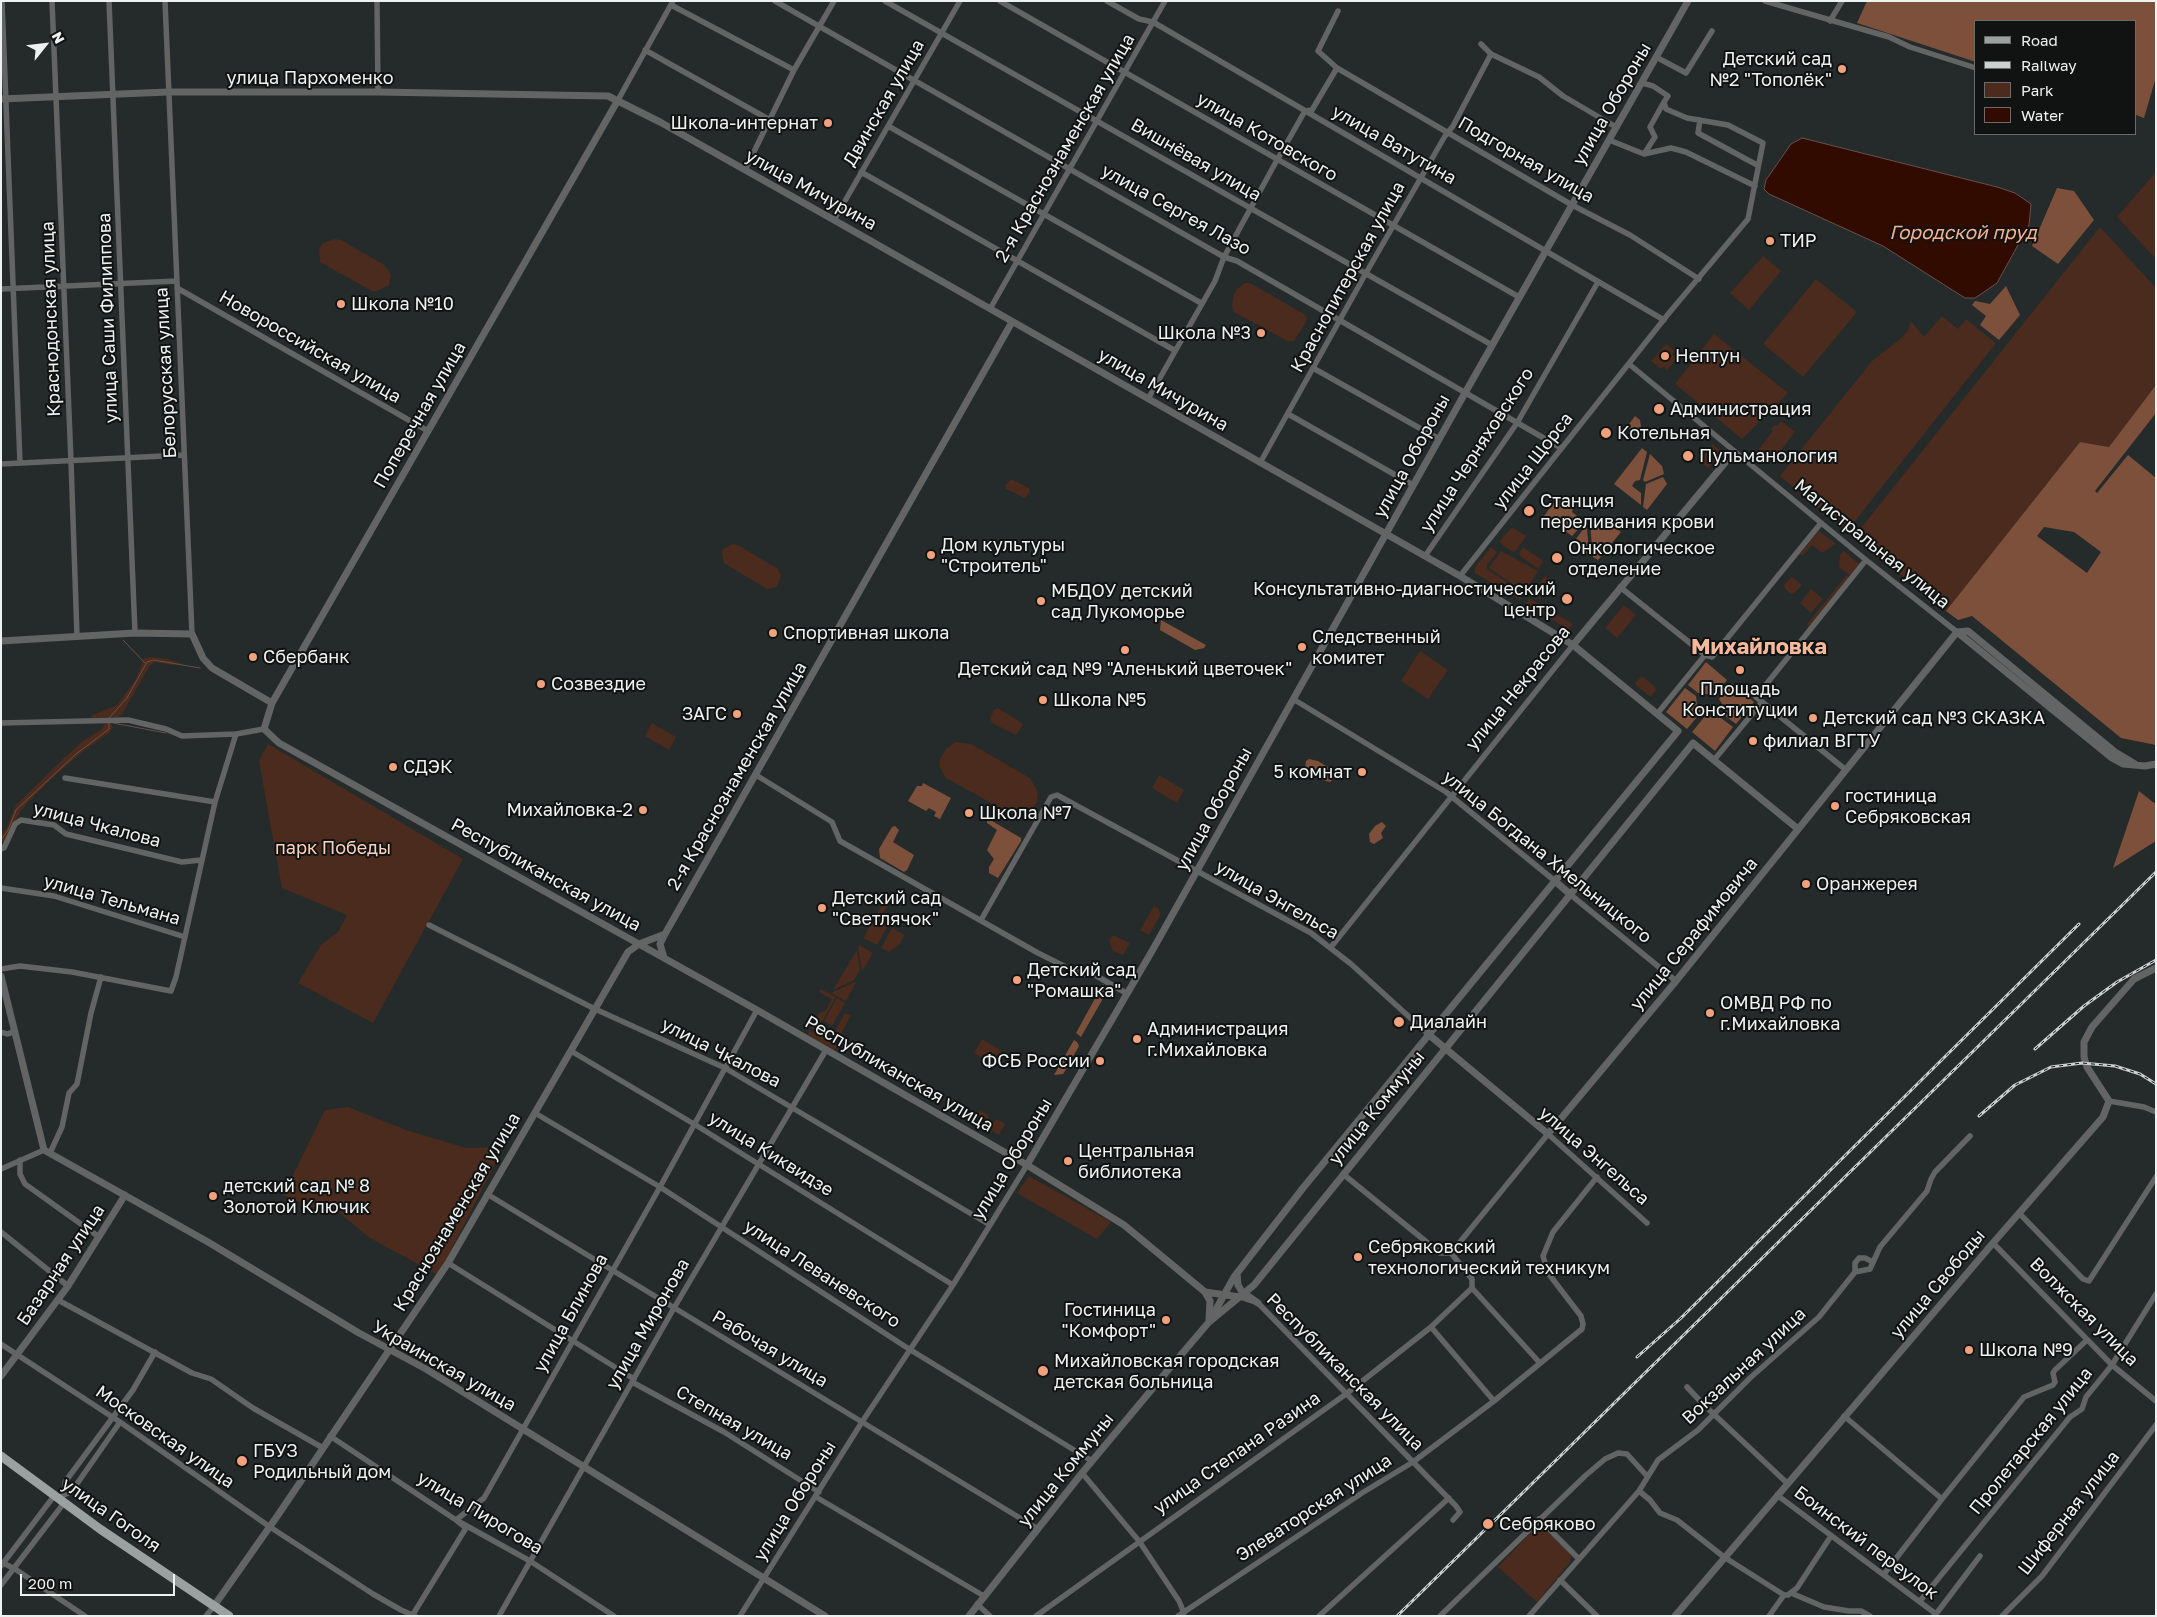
<!DOCTYPE html>
<html>
<head>
<meta charset="utf-8">
<style>
  body { margin:0 }
  #map { position:relative; width:2157px; height:1617px; overflow:hidden; background:#252b2a; font-family:"Golos Text",sans-serif }
  canvas { display:block }
  .frame { position:absolute; inset:0; border:2px solid #edf1f0; pointer-events:none }
  .legend { position:absolute; left:1974px; top:20px; width:162px; height:115px; box-sizing:border-box; background:#101312; border:1px solid #686c6b; margin:0; padding:6px 9px; list-style:none; font-size:15px; color:#edf1f0 }
  .legend li { display:flex; align-items:center; gap:10px; height:25px }
  .legend b { width:25px; border:1px solid #686c6b }
  .north { position:absolute; left:20px; top:20px; width:50px; height:50px; -webkit-text-stroke:4px #101312; paint-order:stroke; rotate:61deg; font-size:14px; font-weight:700; line-height:20px; text-align:center; color:#edf1f0 }
  .north::after { content:''; display:block; margin:auto; width:18px; height:22px; background:#edf1f0; clip-path:polygon(50% 0,100% 100%,50% 72%,0 100%) }
  .scale { position:absolute; left:20px; top:1574px; width:155px; height:22px; box-sizing:border-box; border:2px solid #edf1f0; border-top:0; padding-left:6px; font-size:15px; line-height:18px; white-space:nowrap; color:#edf1f0; -webkit-text-stroke:4px #101312; paint-order:stroke }
</style>
</head>
<body>
<div id="map">
<canvas width="2157" height="1617"></canvas>
<div class="frame"></div>
<ul class="legend">
<li><b style="height:6px;background:#9ba1a0"></b>Road</li>
<li><b style="height:6px;background:#ccd0cf"></b>Railway</li>
<li><b style="height:14px;background:#4a2b1d"></b>Park</li>
<li><b style="height:14px;background:#310b00"></b>Water</li>
</ul>
<div class="north">N</div>
<div class="scale">200 m</div>
</div>
<script>
const c = document.querySelector('canvas').getContext('2d');
c.lineJoin = 'round';
function paint(path, color) { c.fillStyle = color; c.fill(path, 'evenodd'); }
const shape = rows => new Path2D(rows.map(r => 'M' + r).join(''));
function strokePath(path, color, width, dash) { c.strokeStyle = color; c.lineWidth = width; c.lineCap = dash ? 'butt' : 'round'; c.setLineDash(dash || []); c.stroke(path); }
function write(font, color, halo, rows, align = 'center') {
  c.font = font + ' "Golos Text",sans-serif'; c.lineWidth = 4; c.setLineDash([]); c.textBaseline = 'middle'; c.strokeStyle = halo; c.fillStyle = color; for (const [text, x, y, turn = 0] of rows) {
    c.save(); c.translate(x, y); c.rotate((+turn || 0) * Math.PI / 180); c.textAlign = isNaN(turn) ? turn : align; if (halo) c.strokeText(text, 0, 0); c.fillText(text, 0, 0); c.restore();
  }
}
const green = shape([
  [2156,172,2156,259,2117,217],
  [2100,227,2156,288,2156,385,2109,447,2080,442,1946,611,1854,537],
  [335,239,341,240,384,265,391,274,389,285,377,291,372,291,320,262,319,249,323,243],
  [1763,256,1781,271,1749,310,1730,293],
  [1816,279,1857,312,1803,377,1763,344],
  [1245,283,1250,283,1304,314,1307,318,1306,322,1294,341,1287,341,1234,312,1232,305,1234,294,1237,289],
  [1942,316,1958,329,1966,319,1996,343,1847,531,1780,476,1872,361,1900,339,1907,332,1911,321,1924,337],
  [1714,334,1788,393,1742,439,1675,384],
  [1666,344,1675,351,1672,354,1677,358,1667,370,1663,367,1661,369,1651,361],
  [1781,421,1795,432,1778,454,1775,452,1770,459,1758,450,1773,431,1771,429,1775,425,1777,426],
  [1713,444,1722,452,1708,468,1699,461],
  [1011,479,1029,488,1030,491,1025,498,1006,489,1005,486],
  [1512,527,1526,536,1516,551,1512,552,1499,542],
  [1819,531,1836,544,1822,553,1812,545,1802,556,1800,554],
  [733,544,738,545,778,569,781,576,777,587,767,589,724,563,722,555,723,549],
  [1491,547,1497,552,1487,565,1487,569,1523,593,1520,600,1475,573,1475,567],
  [1523,547,1543,561,1539,569,1521,557,1519,553],
  [1501,551,1538,571,1525,592,1489,568],
  [1844,551,1860,565,1851,576,1839,567,1840,555],
  [1847,575,1849,577,1809,627,1807,624],
  [1545,576,1549,580,1550,586,1543,597,1536,598,1533,592],
  [1792,577,1802,585,1794,594,1790,593,1785,589,1784,585],
  [1811,589,1823,599,1811,613,1800,603],
  [1529,599,1531,599,1573,624,1568,629,1526,604],
  [1624,605,1636,615,1617,638,1605,628],
  [1420,651,1448,670,1428,699,1401,681],
  [151,657,167,659,180,663,180,665,172,665,154,662,149,667,122,714,118,717,93,718,90,716,117,705,136,679,144,658],
  [1642,676,1655,687,1656,690,1651,696,1649,696,1636,685,1635,683],
  [998,708,1022,723,1023,725,1016,735,992,723,990,718,994,710],
  [106,722,111,723,113,727,109,733,82,752,47,783,22,809,5,840,1,843,1,835,7,827,16,805,65,757,83,741,102,729],
  [652,723,676,737,669,750,645,736],
  [956,742,971,744,1030,778,1038,792,1037,802,1032,810,1025,815,1018,816,1009,813,946,778,939,766,940,759,946,749],
  [268,744,463,859,373,1023,298,983,321,945,338,932,347,915,282,888,259,761],
  [1159,775,1184,790,1177,803,1152,788],
  [886,898,892,898,880,919,889,924,877,945,863,938],
  [1154,906,1158,908,1161,914,1149,935,1140,930],
  [892,928,905,935,899,945,889,952,881,948],
  [1112,936,1115,936,1130,943,1123,955,1113,951,1109,941],
  [859,945,873,953,862,971,858,948],
  [857,950,860,970,854,980,833,990],
  [857,981,846,1001,831,993],
  [821,989,836,997,817,1031,811,1028,819,1013,826,1010,832,999,819,992],
  [837,998,845,1003,832,1026,824,1021],
  [845,1013,851,1016,836,1042,831,1039],
  [809,1030,838,1046,834,1050,808,1035],
  [982,1039,1002,1051,994,1065,974,1053],
  [348,1107,406,1130,466,1148,504,1147,438,1275,370,1238,330,1205,325,1213,283,1195,325,1110],
  [980,1110,988,1115,990,1121,994,1122,997,1119,1005,1124,999,1135,975,1121],
  [1029,1176,1111,1222,1097,1239,1017,1193],
  [1539,1524,1570,1554,1571,1558,1570,1562,1537,1602,1498,1567]
]);
const forest = shape([
  [1867,1,2156,1,2156,77,2144,118,2136,115,2136,21,1976,21,1976,62,1857,23],
  [2057,188,2074,191,2094,220,2058,264,2032,246],
  [2006,286,2020,315,1999,340,1980,325,1986,316,1972,305,1975,301,1990,304],
  [2156,385,2156,413,2095,491,2097,493,2128,455,2156,478,2156,745,2121,738,1972,616,1958,620,1946,611,2080,442,2109,447],
  [2044,527,2074,532,2101,552,2087,573,2037,536],
  [1635,416,1640,420,1641,427,1634,434,1627,427],
  [1642,448,1647,452,1640,480,1635,481,1632,486,1641,493,1641,505,1614,484],
  [1650,454,1662,466,1664,474,1645,482,1643,480],
  [1663,477,1667,484,1647,510,1643,507,1646,484],
  [1558,497,1573,508,1572,512,1585,522,1572,536,1544,516],
  [1602,516,1621,532,1598,560,1593,557,1590,523,1593,520,1596,522],
  [1584,528,1587,528,1589,553,1585,554,1580,550,1576,539],
  [1161,620,1206,645,1204,648,1195,650,1160,630],
  [1706,662,1727,680,1715,695,1698,693,1688,685],
  [1732,683,1754,702,1736,724,1724,715,1724,707,1719,699],
  [1685,688,1696,696,1697,704,1702,711,1687,729,1666,712],
  [1706,715,1713,718,1721,718,1733,727,1715,751,1692,732],
  [1309,759,1318,761,1331,769,1337,776,1330,782,1320,779,1305,768,1306,761],
  [923,783,951,798,940,819,934,816,936,812,929,808,926,811,908,801,917,786,922,786],
  [2139,791,2154,803,2156,802,2156,841,2113,868],
  [987,818,1021,838,1021,841,998,878,989,873,989,867,994,859,987,850,997,830,987,823],
  [1382,822,1386,826,1381,833,1383,838,1374,844,1370,842,1369,834,1375,826],
  [895,826,899,830,893,842,914,855,907,870,904,872,880,858,879,849,892,827],
  [1103,984,1109,988,1081,1037,1076,1033],
  [1074,1040,1077,1042,1079,1046,1065,1071,1063,1074,1054,1075]
]);
const water = shape([
  [1802,138,1997,187,2015,193,2031,204,2029,225,1997,283,1975,298,1965,298,1883,246,1769,194,1764,189,1766,180,1791,144,1802,138]
]);
const stream = shape([
  [123,640,145,663],
  [109,718,127,698,147,662,154,660,200,668],
  [113,723,166,733],
  [1,840,8,830,16,810,76,754,109,729,109,723]
]);
const minor = shape([
  [2,1,20,463],
  [52,1,71,461,77,636],
  [109,1,135,633],
  [165,1,192,634],
  [377,1,378,92],
  [775,1,1224,257,1237,261,1561,448],
  [885,1,1492,345],
  [1000,1,1519,297],
  [1107,1,1139,19,1153,22,1664,320],
  [1765,1,1889,37,1910,47,1976,68],
  [671,5,794,70],
  [1830,21,1842,1],
  [1481,44,1491,54,1539,77,1563,96,1616,127],
  [645,50,770,120],
  [1656,57,1686,73,1712,31],
  [1337,68,1572,205,1630,235,1699,279],
  [618,100,673,1],
  [1700,120,1698,133,1757,165],
  [888,126,1201,303],
  [1609,140,1644,154,1671,148,1686,152,1755,186],
  [1644,154,1655,137,1650,127,1664,102],
  [745,170,794,70,834,1],
  [861,172,1174,350],
  [834,220,960,1],
  [177,288,428,431],
  [1,289,177,281],
  [990,309,1165,1],
  [1629,364,1866,560,1957,632],
  [1313,368,1439,439],
  [1148,399,1215,281,1224,257,1277,160,1305,111,1312,110,1337,68,1318,51,1338,11],
  [1288,414,1413,485],
  [1260,463,1366,273,1445,136,1453,126,1491,54],
  [1,464,184,455],
  [1425,556,1517,423,1598,282],
  [1460,576,1669,313,1748,219,1763,143,1728,125,1687,118,1666,109,1664,102,1668,96,1653,86,1642,83],
  [1620,587,1705,655],
  [1293,699,1446,792,1555,881],
  [1657,714,1705,655,1712,657,1821,523],
  [1,723,128,720,166,729,182,736,236,734],
  [1714,760,1762,702],
  [1846,770,1756,697,1866,560],
  [756,775,832,822,840,841,1038,953,1068,968,1085,974,1088,971,1126,993],
  [65,778,215,802],
  [1,849,4,848,15,824,21,820,54,825,66,834,182,862,201,860],
  [1,888,54,896,185,937],
  [1571,895,1676,981],
  [981,920,1051,797,1057,795,1311,933,1351,964,1428,1034],
  [429,925,595,1009,725,1068,990,1225],
  [1331,947,1573,645],
  [1,969,20,966,72,972,171,991,176,977,215,802,236,734,264,729],
  [1,1032,7,1034,14,1032],
  [571,1051,694,1124,953,1285],
  [2109,1101,2144,1107,2156,1112],
  [535,1113,660,1187,909,1349,1092,1461],
  [50,1153,62,1127,69,1093,77,1084,91,1013,101,977],
  [20,1160,20,1174,25,1184,99,1237],
  [1,1169,44,1150],
  [1343,1174,1440,1253,1451,1253],
  [487,1194,1038,1529],
  [2019,1213,2083,1279,2089,1281,2156,1177],
  [1,1232,68,1286],
  [1993,1243,2112,1365,2156,1401],
  [1451,1253,1548,1134,1647,1223],
  [1451,1253,1472,1279,1472,1288,1539,1362],
  [448,1263,634,1379],
  [1855,1272,1855,1263,1859,1258,1865,1258,1873,1262],
  [1240,1297,1258,1303,1456,1506,1460,1512,1453,1520],
  [58,1300,192,1373,211,1379,253,1408,323,1448],
  [1431,1327,1494,1401],
  [1,1344,120,1422,270,1527,373,1594,401,1610,415,1616],
  [632,1382,724,1432,819,1492],
  [1687,1387,1703,1404,1787,1483],
  [1844,1416,1942,1499],
  [330,1436,456,1520,530,1561,614,1616],
  [1082,1473,1139,1541,1179,1601,1184,1613],
  [1639,1491,1650,1500,1660,1513,1677,1520,1724,1557,1784,1595],
  [64,1494,65,1482,133,1390,155,1352],
  [1777,1495,1936,1614,1934,1616],
  [62,1496,72,1491,120,1422],
  [816,1497,984,1596],
  [1539,1519,1578,1558],
  [1,1562,15,1569,85,1616],
  [1,1566,54,1496],
  [1884,1574,1942,1499,2024,1397,2053,1385,2055,1382,2053,1373,2055,1370,2087,1340],
  [1560,1580,1597,1616],
  [1,1585,64,1503],
  [1791,1593,1824,1607,1849,1611,1861,1611,1870,1616],
  [1920,1601,2070,1417,2082,1409,2086,1397,2112,1365,2156,1294],
  [977,1604,990,1616],
  [1936,1614,1980,1556],
  [206,1616,214,1606],
  [412,1616,466,1528,456,1520,484,1498,660,1187,757,1010],
  [499,1616,674,1308,826,1050],
  [740,1616,862,1422,953,1285,1027,1165],
  [1036,1616,1346,1394,1431,1327,1472,1288],
  [1178,1616,1362,1493,1413,1462,1494,1401,1582,1329,1583,1324,1581,1316,1548,1273,1543,1256,1553,1232,1597,1177],
  [1319,1616,1449,1498],
  [1440,1616,1585,1476,1605,1459,1618,1453,1627,1454,1647,1476],
  [1529,1616,1639,1491,1658,1460,1698,1430,1750,1378,1819,1317,1855,1272,1870,1269,1880,1247,1927,1191,1931,1179,1935,1172,1970,1136],
  [1769,1616,1784,1595,1788,1595,1797,1588,1831,1536],
  [2002,1616,2042,1576,2156,1425]
]);
const tertiary = shape([
  [1,99,168,92,378,92,608,96,660,122,834,220,1460,576,1573,645,1678,731,1303,1188,1234,1277,1209,1322],
  [618,100,272,703,264,729,279,743,757,1010,1027,1165,1124,1225,1205,1292,1240,1297],
  [1957,632,2112,758,2123,764,2145,766,2156,764],
  [1957,632,1968,631,2115,752,2135,764],
  [1,641,135,633,192,634,203,658,212,668,272,703],
  [1573,645,1734,452],
  [1555,881,1571,895],
  [664,958,660,944,665,934],
  [1,976,44,1150,208,1242,359,1333,426,1369,825,1616],
  [1428,1034,1548,1134,1676,981,1957,632],
  [1027,1165,1152,951,1465,393,1688,1],
  [1237,1273,1238,1285,1242,1292,1258,1303],
  [1205,1292,1210,1301,1209,1320],
  [1,1376,68,1286,125,1195],
  [214,1606,278,1515,448,1263,628,952,639,944,665,934,1012,322],
  [969,1616,1082,1473,1168,1370,1209,1322,1254,1285,1693,743,1798,829],
  [1675,1616,1993,1243,2103,1117,2109,1101,2087,1067,2084,1057,2084,1042,2092,1027,2134,979,2156,968]
]);
const primary = shape([
  [1,1456,100,1529,229,1616]
]);
const rail = shape([
  [2035,1049,2084,1006,2117,982,2156,960],
  [1979,1116,2015,1085,2051,1067,2082,1063,2115,1066,2140,1074,2156,1084],
  [1637,1357,1680,1319,2079,924],
  [1397,1616,2156,872]
]);
const markers = [
  [1842,69,5,"#f1a17d"],
  [828,123,5,"#f1a17d"],
  [1770,241,5,"#f1a17d"],
  [341,304,5,"#f1a17d"],
  [1261,333,5,"#f1a17d"],
  [1665,356,5,"#f1a17d"],
  [1659,409,6,"#f1a17d"],
  [1606,433,6,"#f1a17d"],
  [1688,456,6,"#f1a17d"],
  [1529,511,6,"#f1a17d"],
  [931,555,5,"#f1a17d"],
  [1557,558,6,"#f1a17d"],
  [1567,599,6,"#f1a17d"],
  [1041,601,5,"#f1a17d"],
  [773,633,5,"#f1a17d"],
  [1302,647,5,"#f1a17d"],
  [1125,650,5,"#f1a17d"],
  [253,657,5,"#f1a17d"],
  [1740,670,5,"#f1a17d"],
  [541,684,5,"#f1a17d"],
  [1043,700,5,"#f1a17d"],
  [737,714,5,"#f1a17d"],
  [1813,718,5,"#f1a17d"],
  [1753,741,5,"#f1a17d"],
  [393,767,5,"#f1a17d"],
  [1362,772,5,"#f1a17d"],
  [1835,806,5,"#f1a17d"],
  [643,810,5,"#f1a17d"],
  [969,813,5,"#f1a17d"],
  [1806,884,5,"#f1a17d"],
  [822,908,5,"#f1a17d"],
  [1017,980,5,"#f1a17d"],
  [1710,1013,5,"#f1a17d"],
  [1399,1022,6,"#f1a17d"],
  [1137,1039,5,"#f1a17d"],
  [1100,1061,5,"#f1a17d"],
  [1068,1161,5,"#f1a17d"],
  [213,1196,5,"#f1a17d"],
  [1358,1257,5,"#f1a17d"],
  [1166,1320,5,"#f1a17d"],
  [1969,1350,5,"#f1a17d"],
  [1043,1371,6,"#f1a17d"],
  [242,1461,6,"#f1a17d"],
  [1488,1524,6,"#f1a17d"]
];
const poiNames = [
  ["Детский сад",1832,59,"right"],
  ["№2 \"Тополёк\"",1832,80,"right"],
  ["Школа-интернат",818,123,"right"],
  ["ТИР",1780,241],
  ["Школа №10",351,304],
  ["Школа №3",1251,333,"right"],
  ["Нептун",1675,356],
  ["Администрация",1670,409],
  ["Котельная",1617,433],
  ["Пульманология",1699,456],
  ["Станция",1540,501],
  ["переливания крови",1540,522],
  ["Дом культуры",941,545],
  ["\"Строитель\"",941,566],
  ["Онкологическое",1568,548],
  ["отделение",1568,569],
  ["Консультативно-диагностический",1556,589,"right"],
  ["центр",1556,610,"right"],
  ["МБДОУ детский",1051,591],
  ["сад Лукоморье",1051,612],
  ["Спортивная школа",783,633],
  ["Следственный",1312,637],
  ["комитет",1312,658],
  ["Сбербанк",263,657],
  ["Детский сад №9 \"Аленький цветочек\"",1125,669,"center"],
  ["Созвездие",551,684],
  ["Площадь",1740,689,"center"],
  ["Конституции",1740,710,"center"],
  ["Школа №5",1053,700],
  ["ЗАГС",727,714,"right"],
  ["Детский сад №3 СКАЗКА",1823,718],
  ["филиал ВГТУ",1763,741],
  ["СДЭК",403,767],
  ["5 комнат",1352,772,"right"],
  ["гостиница",1845,796],
  ["Себряковская",1845,817],
  ["Михайловка-2",633,810,"right"],
  ["Школа №7",979,813],
  ["Оранжерея",1816,884],
  ["Детский сад",832,898],
  ["\"Светлячок\"",832,919],
  ["Детский сад",1027,970],
  ["\"Ромашка\"",1027,991],
  ["ОМВД РФ по",1720,1003],
  ["г.Михайловка",1720,1024],
  ["Диалайн",1410,1022],
  ["Администрация",1147,1029],
  ["г.Михайловка",1147,1050],
  ["ФСБ России",1090,1061,"right"],
  ["Центральная",1078,1151],
  ["библиотека",1078,1172],
  ["детский сад № 8",223,1186],
  ["Золотой Ключик",223,1207],
  ["Себряковский",1368,1247],
  ["технологический техникум",1368,1268],
  ["Гостиница",1156,1310,"right"],
  ["\"Комфорт\"",1156,1331,"right"],
  ["Школа №9",1979,1350],
  ["Михайловская городская",1054,1361],
  ["детская больница",1054,1382],
  ["ГБУЗ",253,1451],
  ["Родильный дом",253,1472],
  ["Себряково",1499,1524]
];
const streetNames = [
  ["улица Пархоменко",310,78],
  ["Двинская улица",884,103,-60],
  ["улица Обороны",1612,104,-60],
  ["улица Котовского",1267,137,30],
  ["улица Ватутина",1394,145,30],
  ["2-я Краснознаменская улица",1065,148,-60],
  ["Вишнёвая улица",1196,160,30],
  ["Подгорная улица",1526,160,30],
  ["улица Мичурина",811,190,29],
  ["улица Сергея Лазо",1176,210,29],
  ["Краснопитерская улица",1348,277,-61],
  ["улица Саши Филиппова",108,318,-92],
  ["Краснодонская улица",51,319,-92],
  ["Новороссийская улица",310,347,30],
  ["Белорусская улица",166,373,-93],
  ["улица Мичурина",1163,390,30],
  ["Поперечная улица",420,415,-60],
  ["улица Черняховского",1477,450,-57],
  ["улица Обороны",1412,456,-61],
  ["улица Щорса",1533,461,-52],
  ["Магистральная улица",1872,544,39],
  ["улица Некрасова",1518,688,-51],
  ["2-я Краснознаменская улица",737,776,-60],
  ["улица Обороны",1214,809,-61],
  ["улица Чкалова",97,825,15],
  ["улица Богдана Хмельницкого",1547,857,39],
  ["Республиканская улица",546,875,29],
  ["улица Тельмана",112,900,16],
  ["улица Энгельса",1277,900,30],
  ["улица Серафимовича",1694,934,-51],
  ["улица Чкалова",721,1053,27],
  ["Республиканская улица",899,1074,30],
  ["улица Коммуны",1377,1108,-51],
  ["улица Киквидзе",771,1154,32],
  ["улица Энгельса",1594,1156,41],
  ["улица Обороны",1012,1159,-59],
  ["Краснознаменская улица",457,1212,-59],
  ["Базарная улица",61,1265,-56],
  ["улица Леваневского",822,1274,33],
  ["улица Свободы",1938,1284,-50],
  ["Волжская улица",2084,1312,45],
  ["улица Блинова",571,1313,-61],
  ["улица Миронова",648,1324,-60],
  ["Рабочая улица",770,1349,31],
  ["Украинская улица",444,1366,30],
  ["Вокзальная улица",1744,1366,-43],
  ["Республиканская улица",1345,1372,45],
  ["Степная улица",734,1423,30],
  ["Московская улица",165,1437,35],
  ["Пролетарская улица",2031,1441,-51],
  ["улица Степана Разина",1237,1453,-35],
  ["улица Коммуны",1066,1470,-51],
  ["улица Обороны",795,1501,-58],
  ["Элеваторская улица",1314,1508,-33],
  ["улица Пирогова",480,1513,31],
  ["Шиферная улица",2069,1513,-52],
  ["улица Гоголя",111,1515,35],
  ["Боинский переулок",1866,1543,37]
];
const parkNames = [
  ["парк Победы",333,848]
];
const waterNames = [
  ["Городской пруд",1963,233]
];
const districtNames = [
  ["Михайловка",1759,647]
];
paint(green, '#4a2b1d');
paint(forest, '#7d503c');
paint(water, '#310b00');
strokePath(water, '#695048', 1);
strokePath(stream, '#695048', 1);
strokePath(minor, '#636565', 5.5);
strokePath(tertiary, '#636565', 7);
strokePath(primary, '#9ba1a0', 9);
strokePath(rail, '#ccd0cf', 3);
strokePath(rail, '#101312', 1, [4]);
for (const [x, y, r, color] of markers) { const dot = new Path2D(); dot.arc(x, y, r, 0, 2 * Math.PI); c.fillStyle = color; c.fill(dot); strokePath(dot, '#101312', 2); }
write('18px', '#edf1f0', '#101312', poiNames, 'left');
write('18px', '#edf1f0', '#101312', streetNames);
write('18px', '#fdd0bc', '#101312', parkNames);
write('italic 19px', '#fab08f', '#101312', waterNames);
write('bold 22px', '#f6b99e', '#101312', districtNames);
</script>
</body>
</html>
